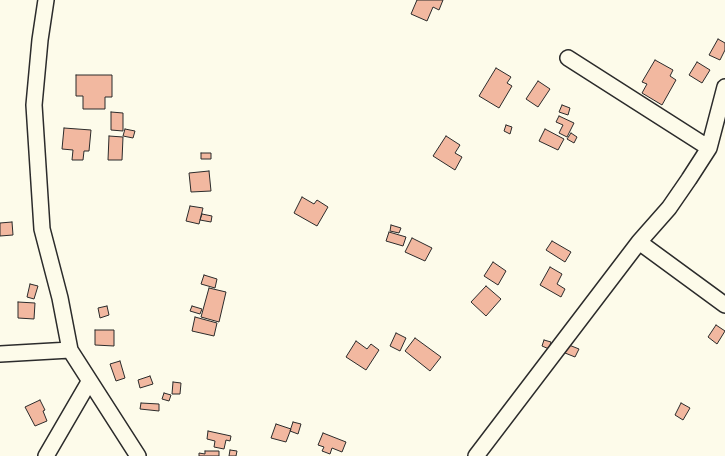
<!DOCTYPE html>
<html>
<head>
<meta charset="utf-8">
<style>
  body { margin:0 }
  canvas { display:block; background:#fdfbea }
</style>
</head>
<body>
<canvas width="725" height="456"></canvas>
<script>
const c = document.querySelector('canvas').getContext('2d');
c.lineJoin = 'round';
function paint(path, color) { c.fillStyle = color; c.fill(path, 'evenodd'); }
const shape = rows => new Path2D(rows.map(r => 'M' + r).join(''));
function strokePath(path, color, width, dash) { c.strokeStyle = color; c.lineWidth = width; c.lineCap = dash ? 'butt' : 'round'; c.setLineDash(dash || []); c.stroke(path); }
const building = shape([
  [417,0,443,0,439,10,433,7,427,21,411,14,417,0],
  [718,39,725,43,725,50,720,60,709,55,718,39],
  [655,60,673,70,670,76,676,80,662,105,642,93,647,84,642,82,655,60],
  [697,62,710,70,702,83,689,75,697,62],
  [496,68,511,77,507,83,512,86,499,108,479,96,496,68],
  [76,75,112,75,112,97,105,97,105,109,83,109,83,96,76,96,76,75],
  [538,81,550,89,538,107,526,99,538,81],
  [562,105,570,108,568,115,559,112,562,105],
  [111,112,123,113,123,131,111,130,111,112],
  [559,116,574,123,567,137,559,133,563,125,556,122,559,116],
  [506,125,512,127,510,134,504,131,506,125],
  [64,128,91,130,89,151,84,151,83,160,72,160,73,150,62,149,64,128],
  [125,129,135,131,133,138,123,136,125,129],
  [545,129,564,139,558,150,539,141,545,129],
  [571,133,577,137,574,143,567,139,571,133],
  [109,136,123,137,122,160,108,160,109,136],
  [446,136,460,145,455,153,462,157,455,170,433,156,446,136],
  [201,153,211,153,211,159,201,159,201,153],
  [209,171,211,191,191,192,189,173,209,171],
  [302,197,314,204,317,200,328,207,317,226,294,213,302,197],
  [190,206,203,208,199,224,186,221,190,206],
  [202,214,212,216,211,222,200,220,202,214],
  [12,222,13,235,0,236,0,223,12,222],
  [391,225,401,228,399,233,390,231,391,225],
  [389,232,406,237,403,246,386,241,389,232],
  [412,238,432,248,425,261,405,252,412,238],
  [552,241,571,252,565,262,546,250,552,241],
  [493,262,506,271,498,285,484,276,493,262],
  [550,267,562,274,557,284,565,289,561,297,540,285,550,267],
  [204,275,217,279,215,288,201,284,204,275],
  [30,284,38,286,34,299,27,297,30,284],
  [486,286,501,299,486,316,471,302,486,286],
  [209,288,226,292,219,322,201,317,209,288],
  [18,302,35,303,34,319,18,318,18,302],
  [107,306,109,315,100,318,98,308,107,306],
  [192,306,202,309,200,314,190,311,192,306],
  [195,317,217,323,214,336,192,331,195,317],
  [716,325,725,331,717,344,708,337,716,325],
  [95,330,114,330,114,346,95,345,95,330],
  [396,333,406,338,400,351,390,346,396,333],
  [415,338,441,357,430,371,405,351,415,338],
  [544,340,551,342,549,349,542,346,544,340],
  [356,341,367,349,371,344,379,350,366,370,346,357,356,341],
  [569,345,579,349,575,357,565,353,569,345],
  [120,361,125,378,116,381,110,364,120,361],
  [150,376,153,384,140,388,138,380,150,376],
  [173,382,181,383,180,394,172,394,173,382],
  [164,393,171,395,169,401,162,399,164,393],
  [40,400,45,410,43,411,47,421,35,426,25,407,40,400],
  [141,403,159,404,159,411,140,409,141,403],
  [681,403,690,408,683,420,675,415,681,403],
  [293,422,301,424,298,434,290,431,293,422],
  [276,424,291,429,286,442,271,438,276,424],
  [208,431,231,436,230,441,226,440,224,449,214,447,215,441,207,439,208,431],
  [323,433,346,442,342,452,332,448,330,454,322,451,324,447,318,445,323,433],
  [230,450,237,451,236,456,229,456,230,450],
  [205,451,219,451,219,456,199,456,199,453,205,454,205,451]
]);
const minor = shape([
  [46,0,40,40,34,105,42,229,60,298,70,350,138,456],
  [568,58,709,148],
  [639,242,725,305],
  [0,354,70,350],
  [46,456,89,382],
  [476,456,639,242,669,208,689,179,709,148,725,87]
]);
paint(building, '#f2b8a0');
strokePath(building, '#2b2b2b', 1);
strokePath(minor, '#2b2b2b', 18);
strokePath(minor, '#fdfbea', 15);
</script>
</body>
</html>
